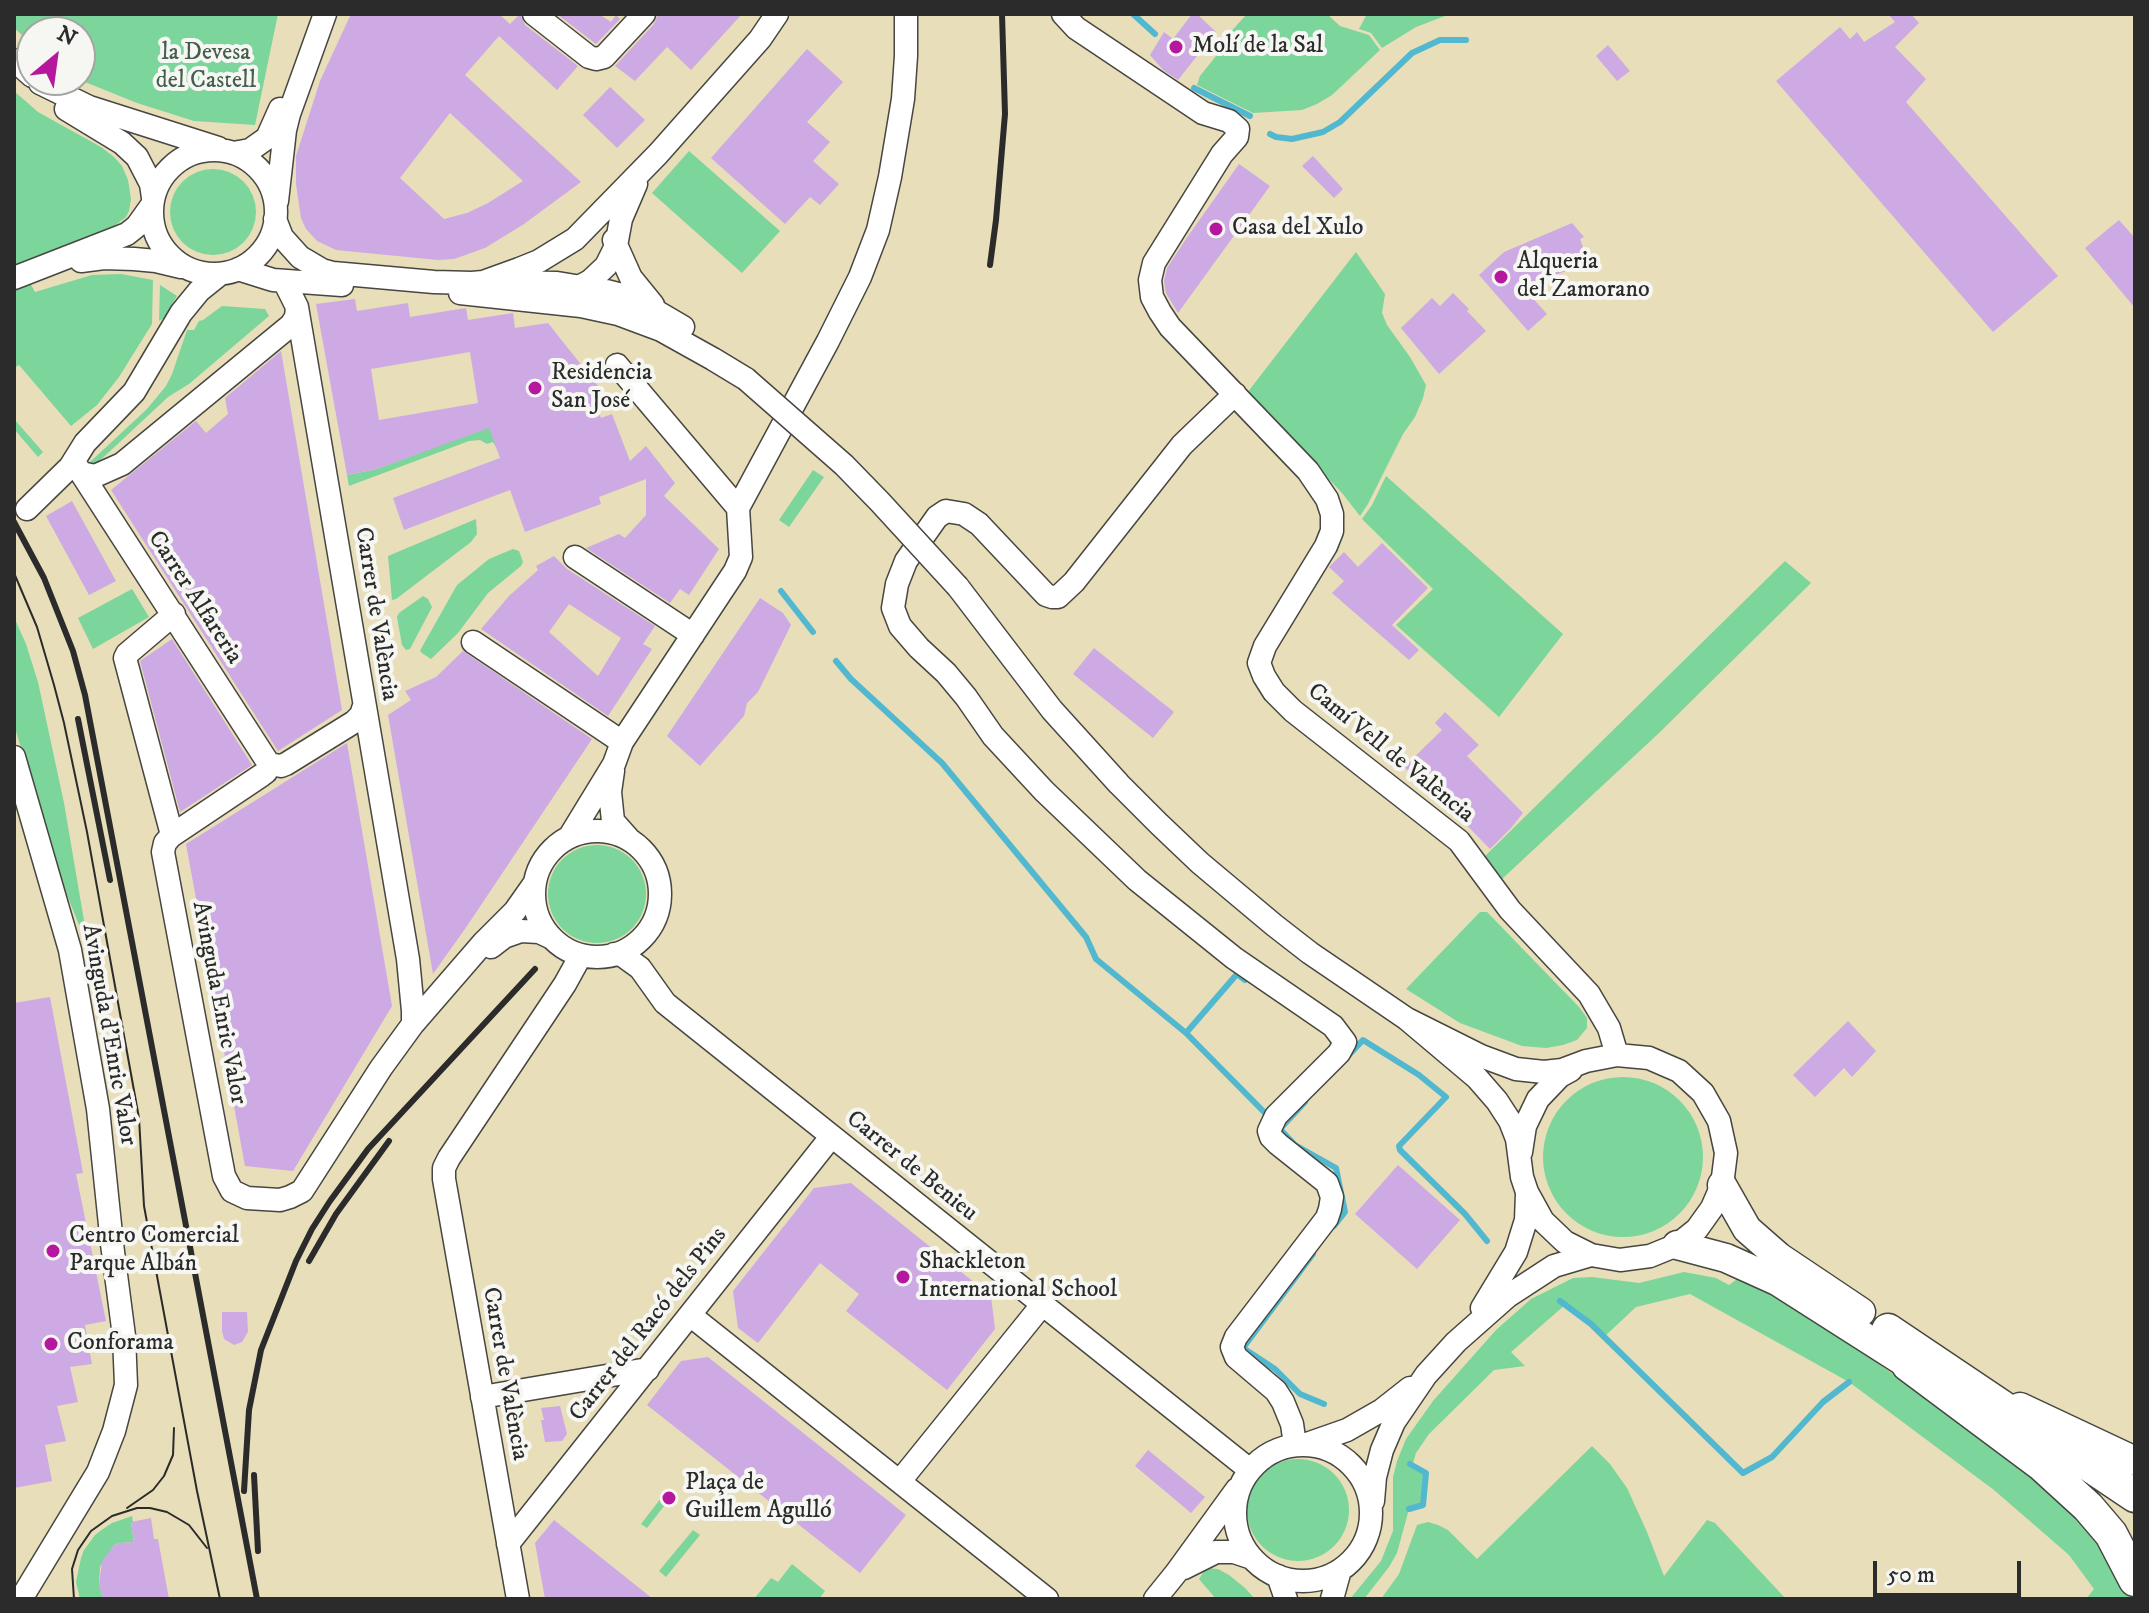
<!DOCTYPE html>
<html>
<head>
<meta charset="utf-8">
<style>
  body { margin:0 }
  #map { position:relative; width:2149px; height:1613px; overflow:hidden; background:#e8deb9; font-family:"IM FELL DW Pica",serif }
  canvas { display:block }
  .frame { position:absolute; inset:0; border:16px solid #2b2b2b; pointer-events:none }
  .north { position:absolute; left:16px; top:16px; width:80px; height:80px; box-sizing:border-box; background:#f6f6f2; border:2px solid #a5a5a2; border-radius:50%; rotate:29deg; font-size:22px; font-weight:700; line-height:32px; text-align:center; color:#2b2b2b }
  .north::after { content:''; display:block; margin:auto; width:28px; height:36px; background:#b5179e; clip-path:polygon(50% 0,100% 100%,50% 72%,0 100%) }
  .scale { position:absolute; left:1873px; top:1561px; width:148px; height:36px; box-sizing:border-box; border:4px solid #2b2b2b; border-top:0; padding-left:10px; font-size:24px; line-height:28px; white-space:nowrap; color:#2b2b2b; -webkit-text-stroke:6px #f6f6f2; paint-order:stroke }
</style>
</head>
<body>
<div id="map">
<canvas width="2149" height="1613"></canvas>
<div class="frame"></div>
<div class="north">N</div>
<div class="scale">50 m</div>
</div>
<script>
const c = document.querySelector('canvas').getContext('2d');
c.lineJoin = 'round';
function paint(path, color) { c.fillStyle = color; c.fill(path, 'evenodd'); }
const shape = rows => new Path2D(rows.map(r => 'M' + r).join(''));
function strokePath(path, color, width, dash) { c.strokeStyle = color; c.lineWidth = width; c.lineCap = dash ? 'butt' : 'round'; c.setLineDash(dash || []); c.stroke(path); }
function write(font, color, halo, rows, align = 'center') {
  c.font = font + ' "IM FELL DW Pica",serif'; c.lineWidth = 8; c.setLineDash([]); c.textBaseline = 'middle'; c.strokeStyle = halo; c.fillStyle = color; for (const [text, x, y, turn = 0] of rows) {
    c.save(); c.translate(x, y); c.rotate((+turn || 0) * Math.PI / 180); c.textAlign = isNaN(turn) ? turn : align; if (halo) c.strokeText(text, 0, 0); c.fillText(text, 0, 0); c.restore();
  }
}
const green = shape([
  [14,14,278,14,255,125,194,121,137,103,80,80,80,32,32,32,32,44,14,28],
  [1247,14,1327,14,1340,26,1369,35,1380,50,1332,95,1317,104,1302,110,1253,113,1197,85,1200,76,1228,41,1226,37],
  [1367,14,1445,14,1445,16,1416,27,1382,48,1371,33,1359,29],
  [14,91,38,112,101,147,114,157,122,166,128,180,131,199,129,211,126,217,113,227,19,263,35,292,92,275,121,274,153,280,152,324,119,377,97,405,71,426,19,365,14,368],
  [689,151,780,231,742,273,652,193],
  '170 212a43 43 0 1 1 86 0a43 43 0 1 1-86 0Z',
  [1356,252,1385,294,1382,313,1387,325,1410,357,1426,385,1423,398,1415,417,1403,434,1368,504,1360,516,1342,493,1247,393],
  [160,285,177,296,164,318,159,321],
  [222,306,265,309,269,316,189,384,168,397,93,467,89,463,147,409,166,386,172,374,187,330,194,330,199,321,203,320],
  [589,389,597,408,496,447,493,442,487,444,480,440,469,441,349,486,347,475,377,469],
  [14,419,43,452,38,457,14,429],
  [813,470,824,477,789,527,779,520],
  [1386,476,1563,634,1499,717,1396,625,1433,589,1362,519,1372,505],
  [476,519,477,534,471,542,396,599,392,600,388,556],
  [513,549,519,551,523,562,521,566,488,593,458,633,431,659,422,653,420,651,422,647,457,585,489,559],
  [1785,561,1811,583,1659,733,1502,879,1483,858],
  [132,589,149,617,93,649,78,618],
  [423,596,428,599,432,607,410,649,406,650,402,645,397,617,399,613],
  [14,617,26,644,38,682,64,803,89,950,65,890,14,725],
  '548 894a49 49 0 1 1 98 0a49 49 0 1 1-98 0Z',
  [1480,912,1487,912,1579,1007,1587,1018,1587,1028,1577,1040,1563,1045,1546,1048,1522,1046,1460,1023,1406,989],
  '1543 1157a80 80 0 1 1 160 0a80 80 0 1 1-160 0Z',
  [1684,1272,1716,1278,1729,1285,1740,1277,1770,1294,1870,1358,2041,1478,2076,1510,2123,1574,2132,1599,2086,1599,2094,1589,2069,1555,1994,1490,1849,1382,1690,1294,1636,1307,1604,1337,1591,1324,1565,1305,1511,1352,1525,1366,1494,1370,1429,1434,1416,1453,1413,1463,1426,1473,1423,1505,1409,1509,1397,1553,1389,1567,1364,1599,1350,1599,1381,1561,1393,1531,1393,1477,1397,1461,1406,1439,1433,1401,1496,1330,1531,1299,1573,1278,1592,1277,1639,1283],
  [1592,1446,1610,1464,1627,1488,1647,1532,1664,1576,1707,1520,1715,1523,1786,1599,1381,1599,1399,1574,1417,1525,1428,1522,1438,1525,1448,1530,1477,1559],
  '1247 1510a51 51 0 1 1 102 0a51 51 0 1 1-102 0Z',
  [665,1493,671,1497,647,1528,641,1524],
  [132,1516,133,1522,131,1523,134,1542,120,1543,114,1545,100,1567,99,1584,103,1599,80,1599,76,1582,81,1558,84,1550,95,1535,103,1529,112,1523],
  [693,1530,700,1535,666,1577,659,1571],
  [792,1564,825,1591,819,1599,754,1599,771,1578,778,1582],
  [1206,1568,1218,1569,1229,1575,1245,1588,1255,1599,1216,1599,1199,1579]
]);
const stream = shape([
  [1133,14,1155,34],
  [1194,88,1250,116],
  [1270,134,1276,137,1292,139,1323,132,1340,122,1412,53,1440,40,1466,40],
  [781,591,813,632],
  [836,661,851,679,942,763,1086,937,1096,959,1186,1033,1266,1114,1269,1110],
  [1186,1033,1237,974,1245,980],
  [1348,1056,1363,1040,1419,1075,1446,1097,1399,1146,1400,1150,1465,1214,1487,1241],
  [1305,1102,1280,1129,1295,1145,1336,1168,1345,1212,1334,1226],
  [1313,1254,1243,1348,1275,1369,1300,1394,1324,1404],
  [1560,1301,1591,1324,1743,1473,1772,1457,1823,1402,1849,1382],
  [1409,1509,1423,1505,1426,1473,1410,1464]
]);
const building = shape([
  [351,14,499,14,510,24,520,14,525,25,578,66,557,90,499,36,465,75,581,182,524,224,485,248,454,259,438,260,336,250,317,241,306,229,301,218,296,184,296,156,320,81],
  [450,113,523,181,488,203,467,213,444,219,400,178],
  [557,14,599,14,611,22,616,15,620,19,596,44],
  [658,14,742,14,691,70,667,47,635,81,615,66,654,24],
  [1192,14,1197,14,1216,32,1178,80,1163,70,1150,55,1164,32,1173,39],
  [1888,14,1911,14,1919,23,1895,47,1926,79,1906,102,2058,276,1993,332,1776,81,1840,27,1850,39,1857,32,1864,42,1895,22],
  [1608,45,1630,71,1617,81,1596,56],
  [807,49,843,82,807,122,830,142,813,161,839,184,820,205,810,197,785,224,711,158],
  [610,87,645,120,617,148,583,115],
  [1313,156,1343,189,1334,198,1302,166],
  [1239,164,1270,186,1178,313,1166,293,1164,281,1167,268,1186,239],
  [2119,220,2135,238,2135,308,2085,248],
  [1572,223,1584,237,1580,239,1585,253,1565,259,1570,270,1526,284,1533,291,1529,294,1547,314,1528,331,1479,275,1504,252],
  [1453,293,1469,309,1467,311,1486,331,1439,374,1401,328,1432,298,1440,306],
  [355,299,357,311,408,303,410,317,466,308,468,320,513,313,515,328,548,323,598,386,588,390,601,418,612,414,630,461,646,446,675,483,664,496,719,549,689,595,680,589,670,603,586,548,619,534,625,538,646,515,646,479,599,497,601,504,525,532,510,490,404,530,393,498,500,458,489,428,377,469,347,475,316,304],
  [470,352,478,403,379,420,371,369],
  [281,351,342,710,278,751,111,490,196,421,206,433,228,414,225,398],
  [72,501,116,581,89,595,46,516],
  [1382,543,1428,588,1392,625,1419,650,1409,660,1332,593,1344,581,1329,567,1344,552,1358,567],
  [554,556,567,569,655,626,643,644,652,649,608,716,481,629,509,596,538,570,536,566],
  [569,604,621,638,598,676,549,632],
  [760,598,783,613,791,625,758,692,747,703,744,716,700,766,667,736],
  [172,639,252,765,180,812,140,661],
  [1094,648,1174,712,1153,738,1073,674],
  [463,651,592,739,467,926,433,974,388,715,411,700,405,691,436,677],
  [1445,712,1479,745,1467,756,1523,813,1511,828,1490,849,1452,810,1404,767,1442,730,1435,723],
  [347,743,392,1006,293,1171,245,1166,186,844],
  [50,997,83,1173,76,1174,106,1321,85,1325,92,1364,70,1367,78,1402,57,1406,66,1441,45,1445,52,1481,14,1488,14,1003],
  [1848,1021,1876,1051,1852,1077,1844,1068,1815,1097,1793,1075],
  [1398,1165,1460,1220,1417,1269,1355,1214],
  [851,1183,991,1296,995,1329,947,1390,846,1311,859,1294,820,1263,758,1343,738,1328,733,1291,814,1188],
  [222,1312,247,1312,248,1332,242,1342,234,1345,224,1339,222,1331],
  [708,1357,906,1515,860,1573,647,1405,681,1361],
  [560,1406,567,1434,562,1441,545,1442,541,1420,544,1420,541,1408],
  [1148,1450,1205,1497,1191,1513,1135,1466],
  [151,1518,154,1539,158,1539,169,1599,103,1599,99,1584,102,1561,114,1545,120,1543,134,1542,131,1522],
  [554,1520,653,1599,545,1599,535,1543]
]);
const minor = shape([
  [534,14,589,57,596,59,604,57,644,14],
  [1063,14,1076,28,1203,113,1229,121,1238,129,1237,137,1222,154,1154,263,1150,280,1152,297,1160,312,1170,327,1308,471,1327,499,1332,514,1332,531,1326,546,1265,646,1259,663,1264,676,1274,692,1293,711,1459,841,1510,910,1589,994,1609,1028,1617,1055],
  [14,60,32,76],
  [40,83,89,107,218,148],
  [66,109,122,143,137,157,151,184,153,198],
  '152 212a62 62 0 1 1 124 0a62 62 0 1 1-124 0Z',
  [233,153,250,150,267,138,280,109],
  [277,201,285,130,289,114,325,14],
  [275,219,282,237,300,257,322,270,333,273,434,282,472,283,483,282,519,269,539,261,575,239,658,154,760,39,777,14],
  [614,240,631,278,653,305],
  [81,261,104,258,134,259,156,261,181,267],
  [238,269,273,280,342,285],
  [14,278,127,234,137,226,152,205],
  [284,281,297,307,408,959,413,1011,413,1024],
  [499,282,557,283,606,291,626,296,642,303,683,327],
  [573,290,590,281,606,266,616,246,621,219,636,184],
  [460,293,581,306,618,314,661,330,713,359,746,379],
  [617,365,738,508],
  [1235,394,1182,445,1074,582,1058,597,1052,597,1046,595,979,524,964,514,946,511,937,517,906,561,897,584,893,608,900,626,919,648,946,673,966,697,993,736,1044,791,1137,880,1234,958,1333,1026,1345,1042,1339,1053,1276,1116,1269,1131,1271,1137,1278,1144,1327,1183,1332,1197,1330,1209,1327,1218,1236,1337,1232,1347,1236,1357,1276,1391,1283,1402,1292,1424,1295,1445],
  [74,462,269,764],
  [81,473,95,476,122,464,291,325,296,317,297,307],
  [27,509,70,467,85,443,134,392,181,313,199,291,219,275],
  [575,557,693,635],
  [958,587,1052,710,1119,784,1159,824,1200,863,1274,925,1310,953,1407,1019,1477,1078,1497,1101,1510,1121,1517,1139,1522,1177,1527,1192,1543,1221,1565,1242,1591,1255,1620,1260,1650,1256,1677,1245,1697,1229,1712,1208,1722,1185,1726,1153,1719,1121,1703,1093,1679,1071,1649,1058,1617,1055,1586,1061,1562,1070,1544,1072,1516,1069,1481,1056,1407,1019],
  [473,642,622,742],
  [14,757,70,950,98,1109,112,1244,124,1336,126,1385,114,1431,98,1472,21,1599],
  [269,764,266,772,262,775,171,836,165,843,163,852,224,1176,232,1191,247,1198,280,1200,290,1197,302,1191,381,1068,413,1024,484,942,515,911,534,884],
  [269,764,281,766,286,764,354,722,361,715,364,706],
  [613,771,610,792,613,821,629,839],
  '534 894a63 63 0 1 1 126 0a63 63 0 1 1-126 0Z',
  [172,835,125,658,127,654,174,614],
  [570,836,614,764,622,742,735,571,741,557,738,508,828,341,860,277,878,230,890,177,903,99,906,56,906,14],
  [491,947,504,937,521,931,539,932,552,938],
  [614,954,622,955,640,968,665,1003,1250,1470],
  [1521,1152,1525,1126,1538,1099,1560,1076,1571,1070],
  [1482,1308,1516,1252,1526,1220,1527,1193],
  [690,1315,1047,1599],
  [482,1397,648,1369],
  [1307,1444,1347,1430,1382,1410,1410,1388],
  '1235 1513a68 68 0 1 1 136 0a68 68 0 1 1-136 0Z',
  [900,1481,1042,1305],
  [1373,1501,1375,1477,1382,1450,1394,1422,1426,1375,1456,1342,1508,1296,1554,1266,1591,1255],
  [508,1544,831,1137],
  [1184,1568,1216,1552,1234,1552,1252,1558],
  [1278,1576,1286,1599],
  [518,1599,444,1179,444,1168,449,1158,565,984,581,955],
  [1155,1599,1176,1573,1237,1489],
  [1332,1599,1340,1570]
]);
const major = shape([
  [1722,1185,1747,1229,1779,1257,1861,1312],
  [1677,1245,1726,1258,1777,1281,1926,1376],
  [2020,1407,2135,1461]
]);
const highway = shape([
  [1888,1330,2135,1496],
  [1908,1365,2042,1465,2088,1507,2111,1534,2135,1580]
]);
const tram = shape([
  [14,573,37,627,54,685,64,723,87,832,139,1118,144,1206,197,1491,220,1599],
  [127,1508,153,1490,164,1476,173,1455,174,1428],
  [74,1599,72,1569,78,1550,91,1531,112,1516,137,1508,150,1508,167,1512,189,1525,207,1548]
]);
const rail = shape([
  [990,265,996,220,1005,114,1002,14],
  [14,522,44,578,73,651,85,695,257,1599],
  [78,719,110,880],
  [309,1261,336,1214,389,1141],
  [254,1475,258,1551],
  [244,1491,249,1410,261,1350,296,1261,312,1229,330,1201,368,1149,535,969]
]);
const minorBridge = shape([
  [746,379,844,465,880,502,958,587]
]);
const markers = [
  [1176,47,8,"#b5179e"],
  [1216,229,8,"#b5179e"],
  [1501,277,8,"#b5179e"],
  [535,388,8,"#b5179e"],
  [53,1251,8,"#b5179e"],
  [903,1277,8,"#b5179e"],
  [51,1344,8,"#b5179e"],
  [669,1498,8,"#b5179e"]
];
const poiNames = [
  ["Molí de la Sal",1192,47],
  ["Casa del Xulo",1232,229],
  ["Alqueria",1517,263],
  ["del Zamorano",1517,291],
  ["Residencia",551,374],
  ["San José",551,402],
  ["Centro Comercial",69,1237],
  ["Parque Albán",69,1265],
  ["Shackleton",919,1263],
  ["International School",919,1291],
  ["Conforama",67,1344],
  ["Plaça de",685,1484],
  ["Guillem Agulló",685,1512]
];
const parkNames = [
  ["la Devesa",206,54],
  ["del Castell",206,82]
];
const streetNames = [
  ["Carrer Alfareria",194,598,57],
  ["Carrer de València",375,614,81],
  ["Camí Vell de València",1390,754,39],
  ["Avinguda Enric Valor",218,1003,79],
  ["Avinguda d'Enric Valor",108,1035,80],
  ["Carrer de Benieu",911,1167,39],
  ["Carrer del Racó dels Pins",649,1325,-52],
  ["Carrer de València",504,1374,80]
];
paint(green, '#7cd59b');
strokePath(stream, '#51b8cf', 6);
paint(building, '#cdaae3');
strokePath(minor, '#474640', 25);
strokePath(major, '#474640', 31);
strokePath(highway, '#474640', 35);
strokePath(minor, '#fff', 22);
strokePath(major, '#fff', 28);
strokePath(highway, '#fff', 32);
strokePath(tram, '#2b2b2b', 2);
strokePath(rail, '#2b2b2b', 6);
strokePath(minorBridge, '#474640', 25, []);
strokePath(minorBridge, '#fff', 22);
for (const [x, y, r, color] of markers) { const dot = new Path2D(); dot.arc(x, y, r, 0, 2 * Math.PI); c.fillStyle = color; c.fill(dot); strokePath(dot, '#f6f6f2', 3); }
write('24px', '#2b2b2b', '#f6f6f2', poiNames, 'left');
write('24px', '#435e4d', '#f6f6f2', parkNames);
write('24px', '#2b2b2b', '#f6f6f2', streetNames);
</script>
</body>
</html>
